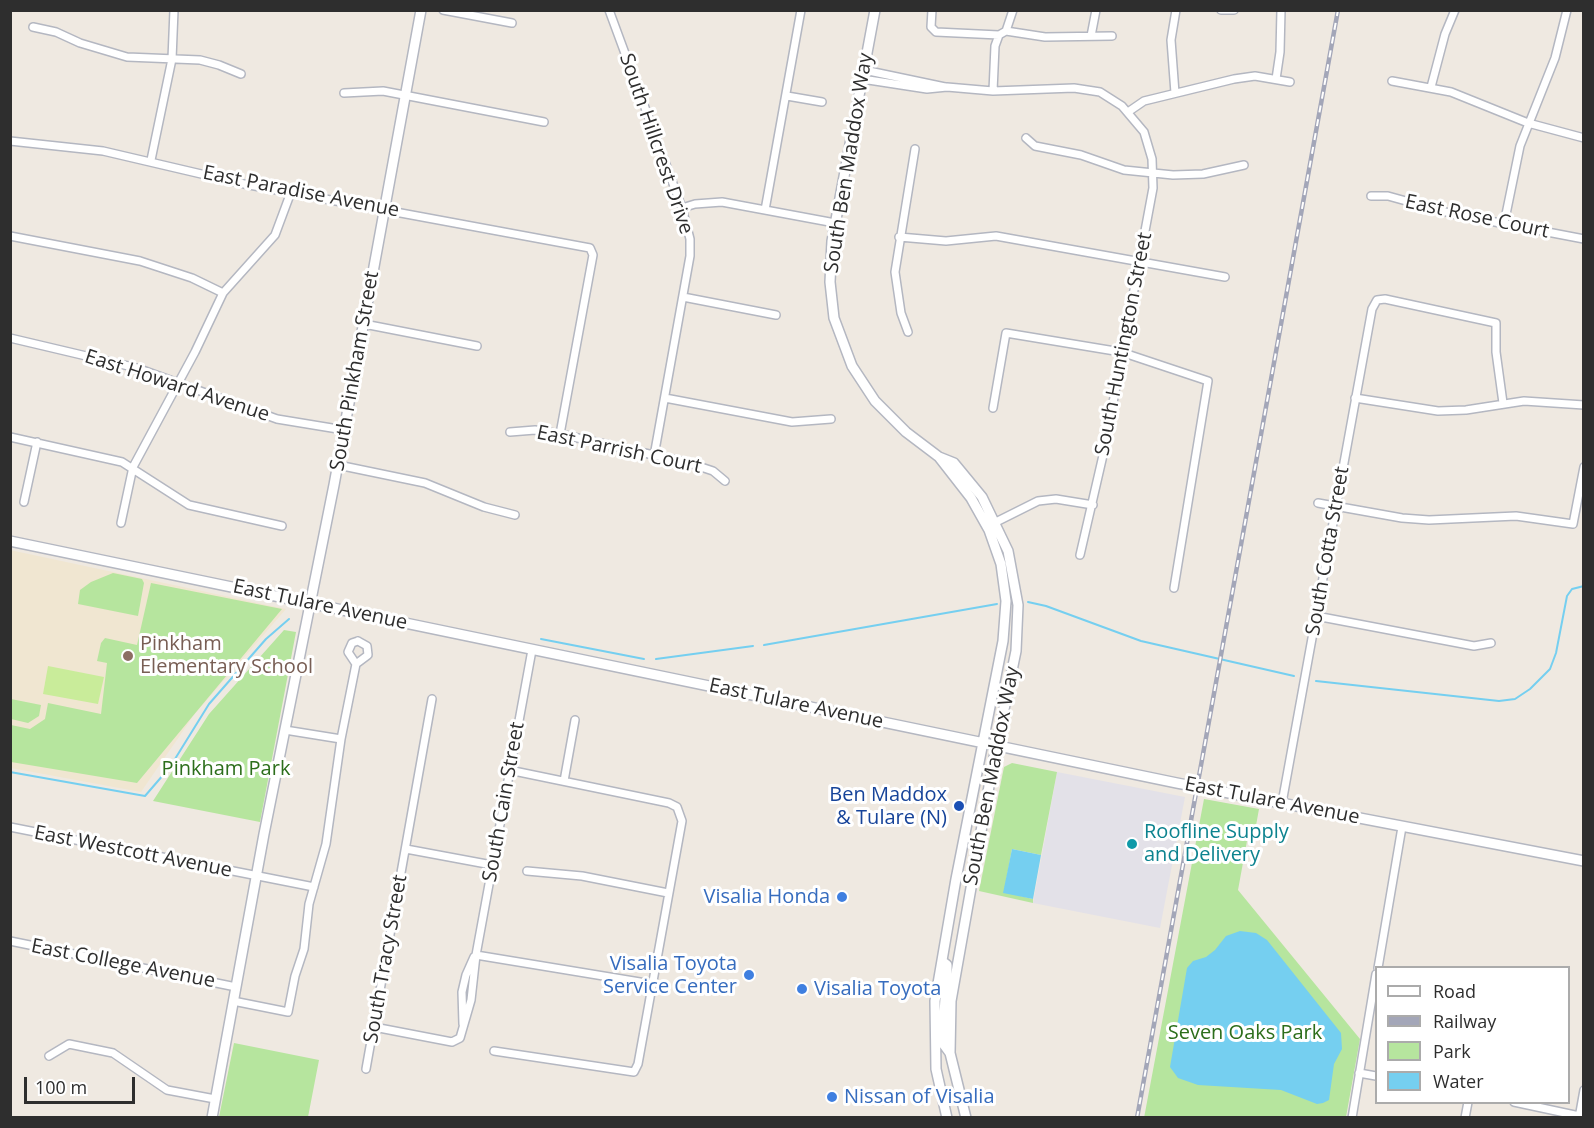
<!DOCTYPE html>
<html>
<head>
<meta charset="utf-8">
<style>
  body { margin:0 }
  #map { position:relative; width:1594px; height:1128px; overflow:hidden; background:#efe9e1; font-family:"Open Sans",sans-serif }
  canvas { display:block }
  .frame { position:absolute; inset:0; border:12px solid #2e2e2e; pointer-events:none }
  .legend { position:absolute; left:1375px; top:966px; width:195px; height:138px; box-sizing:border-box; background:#fff; border:2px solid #ababab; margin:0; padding:8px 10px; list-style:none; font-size:18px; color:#2e2e2e }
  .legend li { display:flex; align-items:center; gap:12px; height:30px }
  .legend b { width:30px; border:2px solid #ababab }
  .scale { position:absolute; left:24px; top:1077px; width:111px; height:27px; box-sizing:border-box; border:3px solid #2e2e2e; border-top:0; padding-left:8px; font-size:18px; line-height:21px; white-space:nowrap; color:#2e2e2e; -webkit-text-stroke:4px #fff; paint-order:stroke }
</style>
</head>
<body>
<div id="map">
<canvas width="1594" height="1128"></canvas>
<div class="frame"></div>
<ul class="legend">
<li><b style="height:8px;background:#fff"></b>Road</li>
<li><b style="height:8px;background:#a3a6b8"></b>Railway</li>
<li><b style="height:16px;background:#b6e59e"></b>Park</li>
<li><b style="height:16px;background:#75cff0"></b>Water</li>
</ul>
<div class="scale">100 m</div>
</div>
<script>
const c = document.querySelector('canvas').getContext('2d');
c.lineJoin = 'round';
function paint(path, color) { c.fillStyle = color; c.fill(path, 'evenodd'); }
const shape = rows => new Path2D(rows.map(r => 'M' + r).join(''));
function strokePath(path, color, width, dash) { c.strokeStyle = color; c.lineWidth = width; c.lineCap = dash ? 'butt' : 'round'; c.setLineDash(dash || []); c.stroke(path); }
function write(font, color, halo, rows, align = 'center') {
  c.font = font + ' "Open Sans",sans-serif'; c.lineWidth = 6; c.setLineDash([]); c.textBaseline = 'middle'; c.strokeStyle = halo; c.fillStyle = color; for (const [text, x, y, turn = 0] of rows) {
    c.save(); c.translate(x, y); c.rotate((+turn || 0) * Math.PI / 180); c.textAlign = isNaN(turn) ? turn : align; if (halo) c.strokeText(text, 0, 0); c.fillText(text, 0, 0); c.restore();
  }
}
const industrial = shape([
  [1057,772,1185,797,1160,928,1033,903]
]);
const education = shape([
  [10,550,286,609,194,715,141,792,11,768]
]);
const green = shape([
  [113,573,142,579,144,583,138,616,78,604,80,590,91,582],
  [151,583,282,609,137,783,11,762,11,725,30,729,45,719,48,703,101,714,107,663,97,661,101,643,105,638,137,645],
  [284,630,296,632,260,822,153,801,209,714],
  [11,699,41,705,39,716,28,723,11,719],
  [1012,763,1057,772,1041,855,1012,849,1004,892,1033,899,1033,903,979,891,1004,767],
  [1204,799,1259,809,1255,831,1249,830,1238,890,1360,1039,1346,1117,1144,1118],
  [234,1043,319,1060,308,1117,219,1117]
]);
const pitch = shape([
  [48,666,104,677,98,704,43,694]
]);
const water = shape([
  [1012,849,1041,855,1033,899,1003,893],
  [1240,931,1256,933,1267,940,1341,1033,1342,1049,1334,1064,1329,1100,1323,1103,1317,1104,1281,1090,1198,1085,1178,1078,1170,1067,1187,968,1193,961,1206,957,1215,950,1226,936]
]);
const stream = shape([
  [1028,602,1046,606,1141,641,1294,676],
  [541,639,644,659],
  [764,645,997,604],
  [656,659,753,646],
  [1316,681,1499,701,1515,699,1530,689,1550,669,1556,653,1567,596,1572,589,1584,586],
  [10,772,145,796,170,767,209,704,266,639,289,619]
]);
const street = shape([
  [443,10,512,23],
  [609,10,682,208,690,239,690,256,654,456],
  [932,10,931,27,936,32,999,35],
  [1221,10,1234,10],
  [33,27,56,32,80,43,127,57,200,60,219,65,241,74],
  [1006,31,1045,37,1112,36],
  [1091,36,1096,10],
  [864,70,945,87],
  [862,79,927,89,947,87,993,91,1074,88,1100,92,1122,106,1144,132,1152,159,1153,188,1104,451,1080,555],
  [1276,79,1280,52,1281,10],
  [1392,81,1451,92,1528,123,1584,138],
  [1431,87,1445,34,1455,10],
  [993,91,995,46,999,35,1006,31,1013,10],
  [344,93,383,91,544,122],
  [1175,93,1171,40,1176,10],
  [787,96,822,102],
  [1128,112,1144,101,1234,79,1255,76,1290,82],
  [1026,138,1035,146,1081,155,1124,170,1173,175,1203,174,1244,165],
  [10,141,103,151,244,184,590,248,593,255,560,434],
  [151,160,172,59,174,10],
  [1371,196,1388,196,1453,214,1584,239],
  [682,208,695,204,722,202,835,223],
  [765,210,801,10],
  [1504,224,1520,146,1555,58,1567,10],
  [10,236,140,261,192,278,223,293],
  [899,237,946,241,996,236,1225,277],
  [683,297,776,315],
  [364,324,477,346],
  [908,332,901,313,895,272,915,149],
  [10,338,137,368,277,419,344,430],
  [665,398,792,422,831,419],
  [1355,398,1438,411,1466,410,1524,401,1584,405],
  [993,408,1006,333,1121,352,1208,381,1174,588],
  [510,432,535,430,560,434,689,463,713,471,725,481],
  [10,437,122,462,189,505,282,526],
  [338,465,425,483,484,507,515,515],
  [24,502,37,442],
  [1318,503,1402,518,1429,520,1516,516,1573,524,1584,467],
  [996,522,1038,501,1056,499,1093,505],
  [121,523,133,467,195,352,223,293,275,235,291,192],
  [1316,616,1474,646,1491,643],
  [358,641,367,646,368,655,356,664,348,652,352,643,358,641],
  [285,730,341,739],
  [564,781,575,720],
  [1282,803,1372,309,1377,300,1385,299,1496,323,1496,352,1503,403],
  [10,827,314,887],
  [406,849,492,865],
  [527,871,582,876,668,893],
  [10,941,236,987],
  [476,955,652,984],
  [1378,968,1402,827],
  [233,1001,288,1012,295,976,304,949,309,904,326,844,341,739,356,664],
  [463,1024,462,992,466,975,474,957],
  [374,1027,452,1042,460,1038,471,1000,476,955,532,650],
  [494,1051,634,1072,638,1064,682,821,677,807,669,803,509,770],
  [49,1056,69,1044,113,1053,167,1090,215,1099],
  [366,1069,432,699],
  [1359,1073,1376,1076],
  [1514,1102,1584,1117],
  [1352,1118,1376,974],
  [1465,1118,1468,1102],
  [1579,1118,1584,1090]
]);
const secondary = shape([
  [875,10,832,241,830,282,834,318,852,366,875,401,906,432,939,457,954,463,982,497,1008,551,1018,605,1016,651,994,758,951,1001,950,1053,966,1118],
  [939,457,971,498,989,530,1001,564,1006,601,1003,641,956,879,935,1001,936,1069,947,1118],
  [10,541,1177,783,1584,861],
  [942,961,947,965,947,970,942,1042,950,1053],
  [212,1118,264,834,334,485,421,10]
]);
const rail = shape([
  [1137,1118,1338,10]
]);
const markers = [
  [128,656,6,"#8d6e63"],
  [959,806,6,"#1a4fb4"],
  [1132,844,6,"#0f9aa8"],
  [842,897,6,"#3f7fe0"],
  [749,975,6,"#3f7fe0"],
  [802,989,6,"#3f7fe0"],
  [832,1097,6,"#3f7fe0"]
];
const streetNames = [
  ["South Hillcrest Drive",656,144,71],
  ["South Ben Maddox Way",849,163,-81],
  ["East Paradise Avenue",301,192,11],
  ["East Rose Court",1477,217,12],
  ["South Huntington Street",1124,344,-79],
  ["South Pinkham Street",355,371,-80],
  ["East Howard Avenue",177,386,18],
  ["East Parrish Court",619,450,12],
  ["South Cotta Street",1328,551,-80],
  ["East Tulare Avenue",320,605,12],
  ["East Tulare Avenue",796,704,12],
  ["South Ben Maddox Way",992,776,-79],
  ["East Tulare Avenue",1272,801,11],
  ["South Cain Street",504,802,-80],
  ["East Westcott Avenue",133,852,11],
  ["South Tracy Street",386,959,-80],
  ["East College Avenue",123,964,11]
];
const educationNames = [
  ["Pinkham",140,644],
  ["Elementary School",140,667]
];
const parkNames = [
  ["Pinkham Park",226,769],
  ["Seven Oaks Park",1245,1033]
];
const transitNames = [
  ["Ben Maddox",947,795],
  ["& Tulare (N)",947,818]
];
const cultureNames = [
  ["Roofline Supply",1144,832],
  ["and Delivery",1144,855]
];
const shopNames = [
  ["Visalia Honda",830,897],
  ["Visalia Toyota",737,964],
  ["Service Center",737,987],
  ["Visalia Toyota",814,989,"left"],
  ["Nissan of Visalia",844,1097,"left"]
];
paint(industrial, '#e3e1e8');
paint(education, '#f0e6d1');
paint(green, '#b6e59e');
paint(pitch, '#c9ec9a');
paint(water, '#75cff0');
strokePath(stream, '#75cff0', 2);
strokePath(street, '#b4b7c1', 10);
strokePath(secondary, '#b4b7c1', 12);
strokePath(street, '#fff', 7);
strokePath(secondary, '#fff', 9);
strokePath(rail, '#a3a6b8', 4.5);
strokePath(rail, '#fff', 2, [7]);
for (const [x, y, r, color] of markers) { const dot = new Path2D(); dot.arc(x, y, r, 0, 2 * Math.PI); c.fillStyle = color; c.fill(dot); strokePath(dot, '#fff', 2); }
write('20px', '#2e2e2e', '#fff', streetNames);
write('20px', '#785e54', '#fff', educationNames, 'left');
write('20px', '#2c6e1b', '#fff', parkNames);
write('20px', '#164399', '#fff', transitNames, 'right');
write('20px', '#0d838f', '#fff', cultureNames, 'left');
write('20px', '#366cbe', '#fff', shopNames, 'right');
</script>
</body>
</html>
